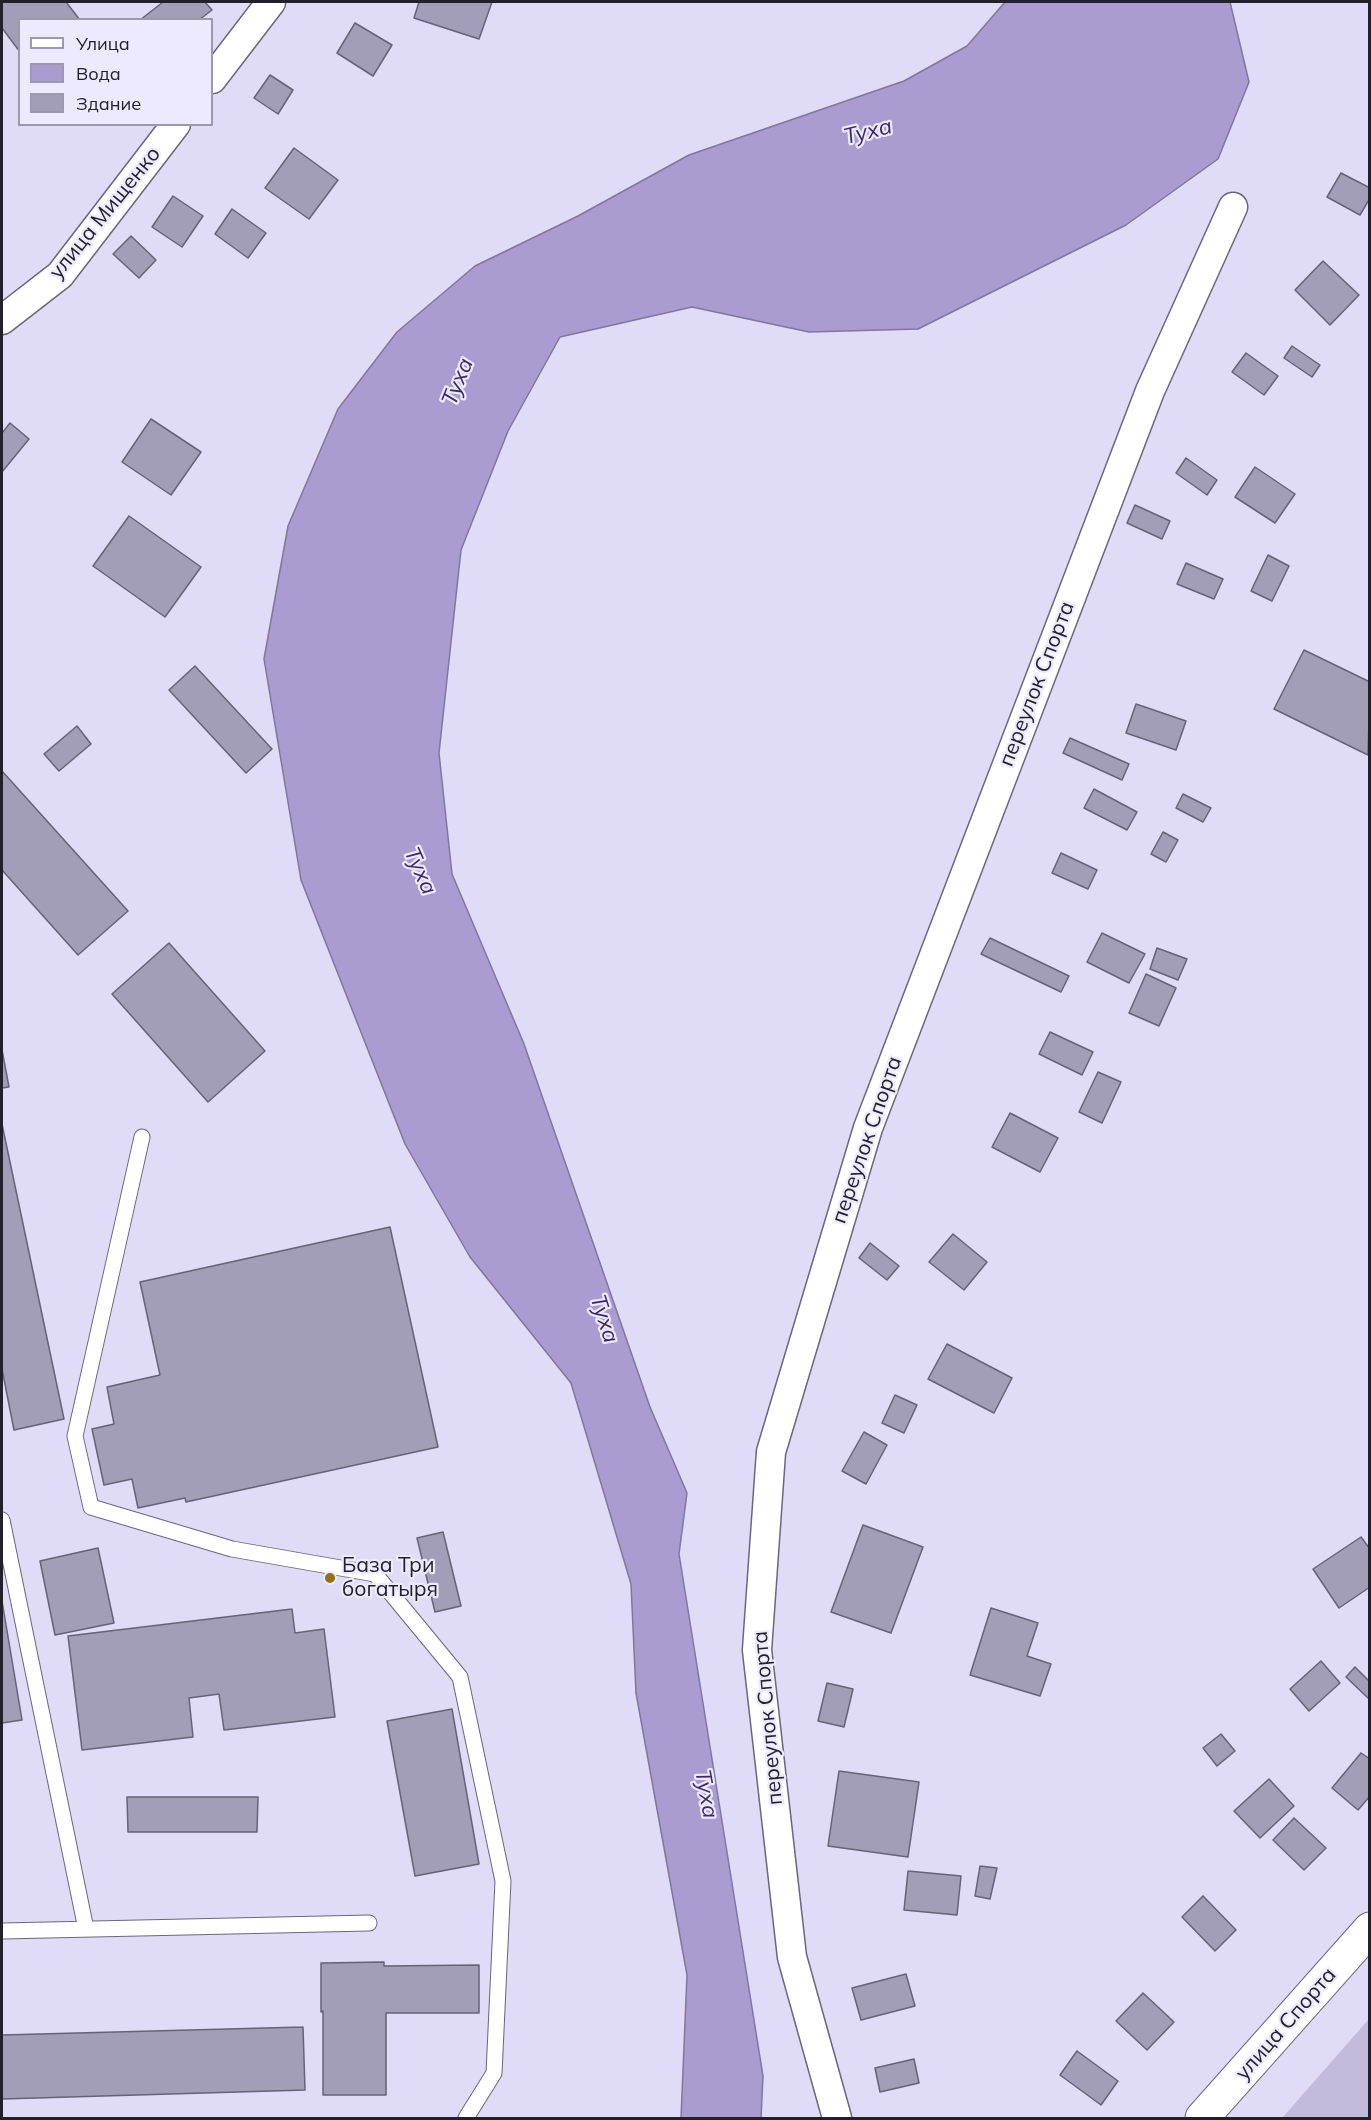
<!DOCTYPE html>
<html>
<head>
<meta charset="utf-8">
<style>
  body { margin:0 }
  #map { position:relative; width:1371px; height:2120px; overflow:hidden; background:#e0dbf6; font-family:Mulish,sans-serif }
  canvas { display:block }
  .frame { position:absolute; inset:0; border:3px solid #22202a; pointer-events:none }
  .legend { position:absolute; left:18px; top:18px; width:195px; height:108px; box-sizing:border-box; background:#ede9ff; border:2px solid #9c99aa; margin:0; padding:8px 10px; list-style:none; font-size:18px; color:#22202a }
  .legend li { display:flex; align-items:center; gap:12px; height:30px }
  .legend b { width:30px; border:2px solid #9c99aa }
</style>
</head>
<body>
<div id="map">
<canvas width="1371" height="2120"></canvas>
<div class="frame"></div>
<ul class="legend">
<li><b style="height:8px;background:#fff"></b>Улица</li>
<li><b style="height:16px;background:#a89cd0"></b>Вода</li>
<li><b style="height:16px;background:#a39eb8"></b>Здание</li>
</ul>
</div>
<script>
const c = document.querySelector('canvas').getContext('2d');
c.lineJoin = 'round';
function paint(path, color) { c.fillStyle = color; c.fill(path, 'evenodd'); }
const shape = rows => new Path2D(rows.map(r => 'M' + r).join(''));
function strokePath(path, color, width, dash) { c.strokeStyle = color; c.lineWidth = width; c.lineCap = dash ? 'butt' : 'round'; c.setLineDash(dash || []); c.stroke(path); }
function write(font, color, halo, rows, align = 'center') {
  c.font = font + ' Mulish,sans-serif'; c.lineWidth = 4.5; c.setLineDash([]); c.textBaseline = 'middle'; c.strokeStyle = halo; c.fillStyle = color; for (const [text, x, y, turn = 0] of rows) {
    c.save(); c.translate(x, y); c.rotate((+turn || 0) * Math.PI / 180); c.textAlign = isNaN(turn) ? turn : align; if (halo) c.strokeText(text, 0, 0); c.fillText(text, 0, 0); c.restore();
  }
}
const green = shape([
  [1369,2019,1369,2118,1282,2118]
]);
const water = shape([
  [1005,2,1230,2,1249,82,1218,159,1126,225,918,329,809,332,692,307,560,337,508,431,461,550,439,753,452,874,524,1044,650,1407,687,1493,679,1554,763,2076,761,2118,681,2118,687,1975,636,1693,631,1584,571,1383,470,1257,405,1144,301,880,264,659,288,526,338,409,397,332,475,266,578,216,689,155,904,81,967,46,1005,2]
]);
const building = shape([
  [2,2,66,2,80,20,20,20,20,52,2,28,2,2],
  [163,2,205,2,212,10,199,20,140,20,163,2],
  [419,2,492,2,479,39,414,18,419,2],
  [355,23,392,45,373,76,337,53,355,23],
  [270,75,293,90,278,114,254,98,270,75],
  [294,148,338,180,309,219,265,188,294,148],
  [1341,173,1370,188,1370,198,1360,215,1327,197,1341,173],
  [173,196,203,216,182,247,152,227,173,196],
  [232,209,266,233,248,258,215,234,232,209],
  [131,236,156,260,139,278,113,254,131,236],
  [1323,261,1359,295,1330,325,1295,290,1323,261],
  [1292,346,1320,365,1312,377,1284,358,1292,346],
  [1246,353,1278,376,1264,395,1232,372,1246,353],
  [151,419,201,452,171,495,122,462,151,419],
  [10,423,29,439,2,472,2,433,10,423],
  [1186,458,1217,480,1207,495,1176,473,1186,458],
  [1255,467,1295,494,1275,523,1235,497,1255,467],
  [1135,505,1170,521,1162,539,1127,523,1135,505],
  [129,516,201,567,165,617,93,566,129,516],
  [1268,555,1289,566,1272,601,1251,591,1268,555],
  [1186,563,1223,579,1214,599,1177,584,1186,563],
  [1304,650,1370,682,1368,755,1274,709,1304,650],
  [195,666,272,749,246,773,169,690,195,666],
  [1136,704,1186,721,1176,750,1126,733,1136,704],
  [77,726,91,744,59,771,44,754,77,726],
  [1070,738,1129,764,1122,780,1063,753,1070,738],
  [2,771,128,911,78,955,2,870,2,771],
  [1094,789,1137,812,1127,830,1084,808,1094,789],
  [1183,794,1211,808,1203,822,1176,808,1183,794],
  [1163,832,1178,840,1166,862,1151,854,1163,832],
  [1061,853,1097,870,1088,889,1052,873,1061,853],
  [1102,933,1145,954,1129,983,1087,962,1102,933],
  [990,938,1069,976,1061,992,981,954,990,938],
  [169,943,265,1051,208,1102,112,994,169,943],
  [1157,948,1187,959,1178,980,1150,969,1157,948],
  [1146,974,1176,988,1159,1026,1129,1013,1146,974],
  [1050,1032,1093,1052,1082,1075,1039,1054,1050,1032],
  [2,1050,9,1087,2,1088,2,1050],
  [1098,1072,1121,1082,1102,1123,1079,1112,1098,1072],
  [1010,1113,1058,1138,1040,1172,992,1147,1010,1113],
  [2,1124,64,1419,14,1430,2,1369,2,1124],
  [390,1227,438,1447,186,1502,185,1498,138,1508,132,1479,104,1485,92,1429,114,1424,107,1387,160,1375,140,1282,390,1227],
  [953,1234,987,1262,964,1290,929,1262,953,1234],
  [870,1243,899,1266,887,1280,859,1258,870,1243],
  [947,1344,1012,1378,994,1413,928,1379,947,1344],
  [895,1395,917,1405,904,1433,882,1423,895,1395],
  [864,1432,887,1445,866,1484,842,1471,864,1432],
  [863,1525,923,1547,891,1633,831,1612,863,1525],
  [443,1532,461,1606,435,1612,417,1538,443,1532],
  [1361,1537,1370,1549,1370,1587,1339,1608,1313,1569,1361,1537],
  [98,1548,114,1623,55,1635,40,1561,98,1548],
  [2,1601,22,1720,2,1723,2,1601],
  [991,1608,1038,1623,1027,1656,1051,1664,1040,1696,970,1675,991,1608],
  [292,1609,295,1633,324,1629,335,1717,224,1730,219,1694,189,1698,193,1737,82,1750,68,1636,292,1609],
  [1321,1661,1340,1683,1309,1711,1290,1689,1321,1661],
  [1355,1667,1370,1682,1369,1699,1346,1677,1355,1667],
  [827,1683,853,1689,844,1727,818,1721,827,1683],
  [452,1709,479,1864,415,1876,387,1721,452,1709],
  [1221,1734,1235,1751,1217,1766,1203,1748,1221,1734],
  [1361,1753,1370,1759,1370,1796,1358,1810,1332,1788,1361,1753],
  [839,1771,919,1782,908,1857,828,1846,839,1771],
  [1269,1779,1294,1806,1260,1838,1234,1811,1269,1779],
  [127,1797,258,1797,257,1832,128,1832,127,1797],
  [1294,1818,1326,1848,1304,1870,1273,1840,1294,1818],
  [980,1866,997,1868,990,1899,975,1896,980,1866],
  [908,1871,961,1876,957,1915,904,1910,908,1871],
  [1203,1896,1236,1930,1215,1951,1182,1917,1203,1896],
  [384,1962,384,1966,479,1965,479,2013,386,2013,386,2095,323,2095,323,2011,321,2012,321,1963,384,1962],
  [906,1974,915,2006,861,2020,852,1988,906,1974],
  [1143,1993,1174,2022,1147,2050,1116,2021,1143,1993],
  [303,2027,305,2090,2,2099,2,2035,303,2027],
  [1077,2051,1118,2081,1101,2105,1060,2075,1077,2051],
  [914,2059,919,2083,880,2092,875,2068,914,2059]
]);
const service = shape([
  [142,1137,75,1436,91,1507,232,1549,375,1574,460,1677,503,1881,494,2073,466,2118],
  [2,1520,86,1929],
  [2,1931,369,1923]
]);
const minor = shape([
  [212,79,271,2],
  [2,320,60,275,176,124],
  [837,2118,792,1957,757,1650,771,1452,868,1128,1150,391,1233,207]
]);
const tertiary = shape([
  [1202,2118,1370,1929]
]);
const markers = [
  [330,1578,6,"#937018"]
];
const streetNames = [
  ["улица Мищенко",105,213,-51],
  ["переулок Спорта",1037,684,-69],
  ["переулок Спорта",867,1140,-71],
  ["переулок Спорта",768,1718,-95],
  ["улица Спорта",1286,2024,-49]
];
const poiNames = [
  ["База Три",342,1566],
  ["богатыря",342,1590]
];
const waterNames = [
  ["Туха",868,132,-14],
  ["Туха",458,382,-68],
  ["Туха",420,871,66],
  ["Туха",604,1319,72],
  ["Туха",706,1794,80]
];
paint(green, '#c2bbdc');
paint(water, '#a89cd0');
strokePath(water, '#80779e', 1.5);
paint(building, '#a39eb8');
strokePath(building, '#676279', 1.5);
strokePath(service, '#6b667e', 17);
strokePath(minor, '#6b667e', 31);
strokePath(tertiary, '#6b667e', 35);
strokePath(service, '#fff', 15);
strokePath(minor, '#fff', 28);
strokePath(tertiary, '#fff', 33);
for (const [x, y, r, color] of markers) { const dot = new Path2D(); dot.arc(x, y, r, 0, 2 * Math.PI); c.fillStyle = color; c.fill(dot); strokePath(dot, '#ede9ff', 2); }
write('21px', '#22202a', '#ede9ff', streetNames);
write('21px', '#22202a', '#ede9ff', poiNames, 'left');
write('italic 22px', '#3c2867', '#ede9ff', waterNames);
</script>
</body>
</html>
